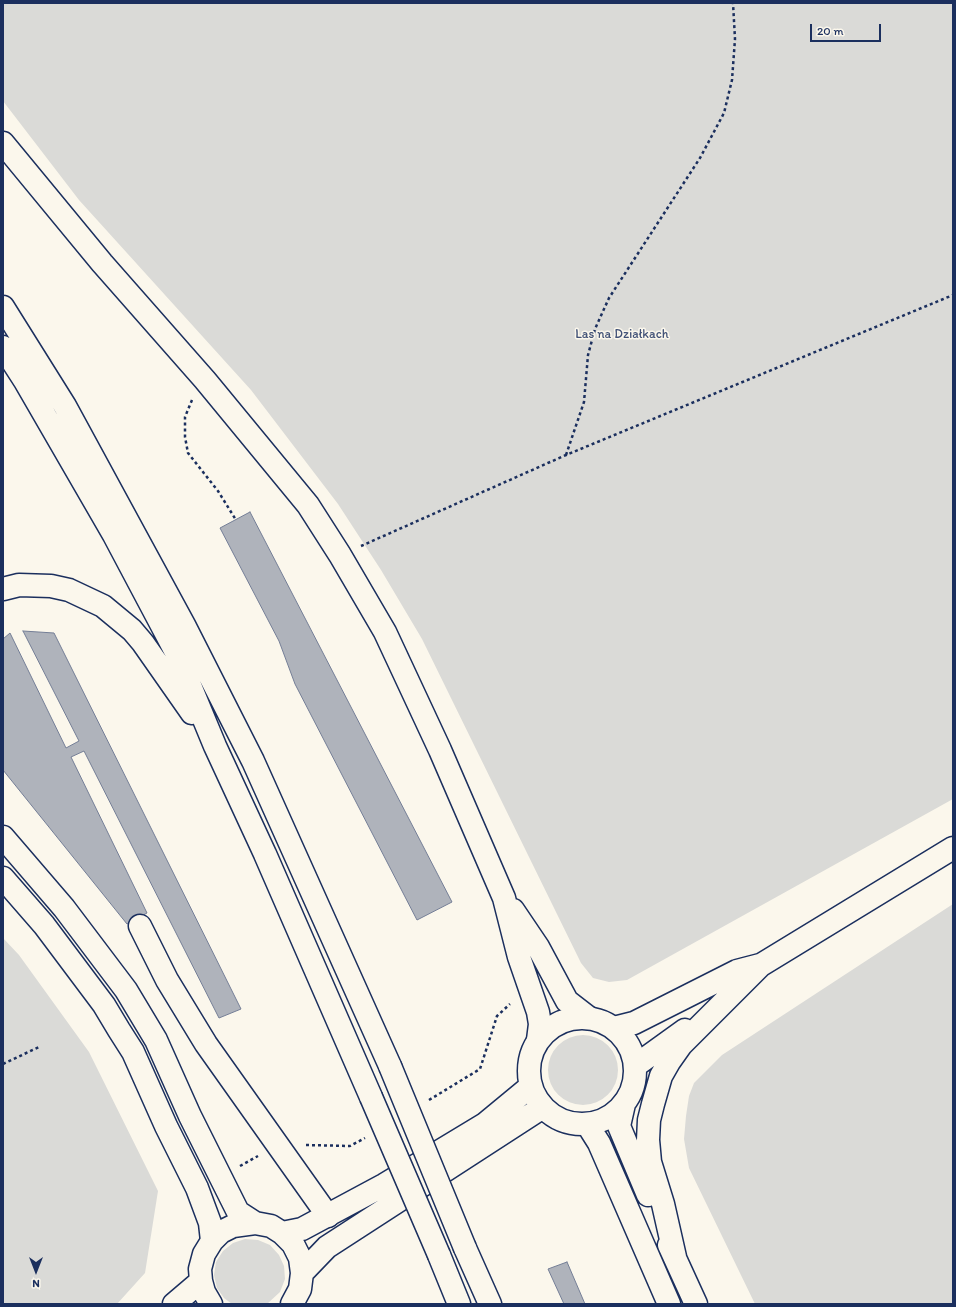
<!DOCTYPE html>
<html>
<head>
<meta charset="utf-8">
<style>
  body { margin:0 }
  #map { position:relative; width:956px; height:1307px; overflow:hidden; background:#fbf7ec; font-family:Itim,sans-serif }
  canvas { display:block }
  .frame { position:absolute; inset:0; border:4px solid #1b2f5e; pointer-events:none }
  .north { position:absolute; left:16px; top:1251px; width:40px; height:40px; -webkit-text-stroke:3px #fbf7ec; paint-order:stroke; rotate:180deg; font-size:11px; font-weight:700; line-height:16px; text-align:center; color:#1b2f5e }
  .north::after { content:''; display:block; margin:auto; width:14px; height:18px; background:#1b2f5e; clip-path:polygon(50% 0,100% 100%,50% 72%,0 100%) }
  .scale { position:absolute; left:810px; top:24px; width:71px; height:18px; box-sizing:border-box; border:2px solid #1b2f5e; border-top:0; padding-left:5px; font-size:12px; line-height:14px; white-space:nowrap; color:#1b2f5e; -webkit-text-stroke:3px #fbf7ec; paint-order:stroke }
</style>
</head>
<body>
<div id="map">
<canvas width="956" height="1307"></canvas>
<div class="frame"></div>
<div class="north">N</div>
<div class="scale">20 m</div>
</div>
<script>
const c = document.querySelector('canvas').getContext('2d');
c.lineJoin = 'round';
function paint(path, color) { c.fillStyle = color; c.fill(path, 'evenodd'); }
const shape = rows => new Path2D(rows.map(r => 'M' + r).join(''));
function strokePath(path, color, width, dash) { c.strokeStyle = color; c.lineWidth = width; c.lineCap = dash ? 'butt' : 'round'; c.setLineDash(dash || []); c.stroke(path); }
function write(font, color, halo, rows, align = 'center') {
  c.font = font + ' Itim,sans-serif'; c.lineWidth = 3; c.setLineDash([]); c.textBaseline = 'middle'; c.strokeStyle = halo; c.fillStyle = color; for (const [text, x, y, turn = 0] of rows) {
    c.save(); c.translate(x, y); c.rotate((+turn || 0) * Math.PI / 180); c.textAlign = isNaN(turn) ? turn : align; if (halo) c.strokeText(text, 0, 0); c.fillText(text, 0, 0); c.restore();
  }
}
const green = shape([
  [3,3,953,3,953,799,627,980,609,982,593,978,581,963,422,639,381,570,338,504,251,390,79,200,3,101],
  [953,904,953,1304,755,1304,689,1168,684,1139,686,1116,689,1096,694,1083,722,1055],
  [3,938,19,955,89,1052,158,1191,145,1273,117,1304,3,1304],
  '548 1070a35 35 0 1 1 70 0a35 35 0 1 1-70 0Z',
  [245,1239,258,1240,270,1245,279,1255,284,1266,285,1279,280,1292,267,1304,232,1304,224,1298,217,1288,214,1275,216,1262,223,1251,233,1243]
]);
const water = shape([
  [250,512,452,902,417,920,295,684,279,641,220,528,250,512],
  [23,631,54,633,241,1009,219,1018,84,751,71,757,147,913,127,924,3,770,3,639,10,633,66,748,79,741,23,631],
  [567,1262,585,1304,564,1304,548,1269,567,1262]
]);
const path = shape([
  [192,400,185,417,185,437,188,453,218,491,236,520],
  [566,455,584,402,588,355,595,329,609,298,700,158,724,113,732,80,735,39,733,3],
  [361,546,566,455,953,295],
  [3,1064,39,1047],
  [429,1100,480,1069,497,1016,510,1004],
  [306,1145,350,1146,365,1138],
  [240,1166,258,1156]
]);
const minor = shape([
  [3,143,102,263,205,380,308,505,340,555,385,632,440,750,504,898,519,957,538,1012,540,1024,538,1040],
  [513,910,538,947,567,1001,589,1018],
  [140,926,167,980,206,1044,328,1216]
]);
const major = shape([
  [3,307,65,406,184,625,253,761,390,1066],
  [3,347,25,381,114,535,177,654,215,746,265,854,371,1097],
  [3,589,19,585,51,586,69,590,103,606,132,630,143,643,192,713],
  [3,837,64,908,126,990,156,1040,190,1116,238,1212,255,1223],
  [3,878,44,925,104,1005,119,1030,133,1052,166,1126,197,1188,210,1223,212,1241],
  '529 1071a53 53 0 1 1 106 0a53 53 0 1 1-106 0Z',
  [614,1028,634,1023,737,971,760,965],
  [635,1066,685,1030],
  [624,1104,619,1126,648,1195],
  [587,1124,599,1143,669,1304],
  [282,1233,302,1229,384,1185,485,1124,531,1086],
  [669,1245,696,1304],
  [465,1248,490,1304],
  [439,1255,459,1304],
  [675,1257,663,1204,650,1162,648,1140,649,1120,653,1104,661,1076,669,1062,681,1045,761,965,953,848],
  [302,1273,327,1247,543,1107],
  [174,1304,201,1281],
  [211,1304,204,1292,201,1281,200,1269,204,1254,212,1241,221,1232,233,1226,255,1223,271,1226,282,1233,293,1244,300,1258,302,1273,300,1289,292,1304]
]);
const majorBridge = shape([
  [390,1066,465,1248],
  [371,1097,439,1255]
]);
const parkNames = [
  ["Las na Działkach",622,335]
];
paint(green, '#dadad7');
paint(water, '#afb3bb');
strokePath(water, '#747e96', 1);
strokePath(minor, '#1b2f5e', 25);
strokePath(major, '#1b2f5e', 25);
strokePath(path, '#1b2f5e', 2.5, [3, 3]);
strokePath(minor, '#fbf7ec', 22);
strokePath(major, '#fbf7ec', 22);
strokePath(majorBridge, '#1b2f5e', 25, []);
strokePath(majorBridge, '#fbf7ec', 22);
write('13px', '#415176', '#fbf7ec', parkNames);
</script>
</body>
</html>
